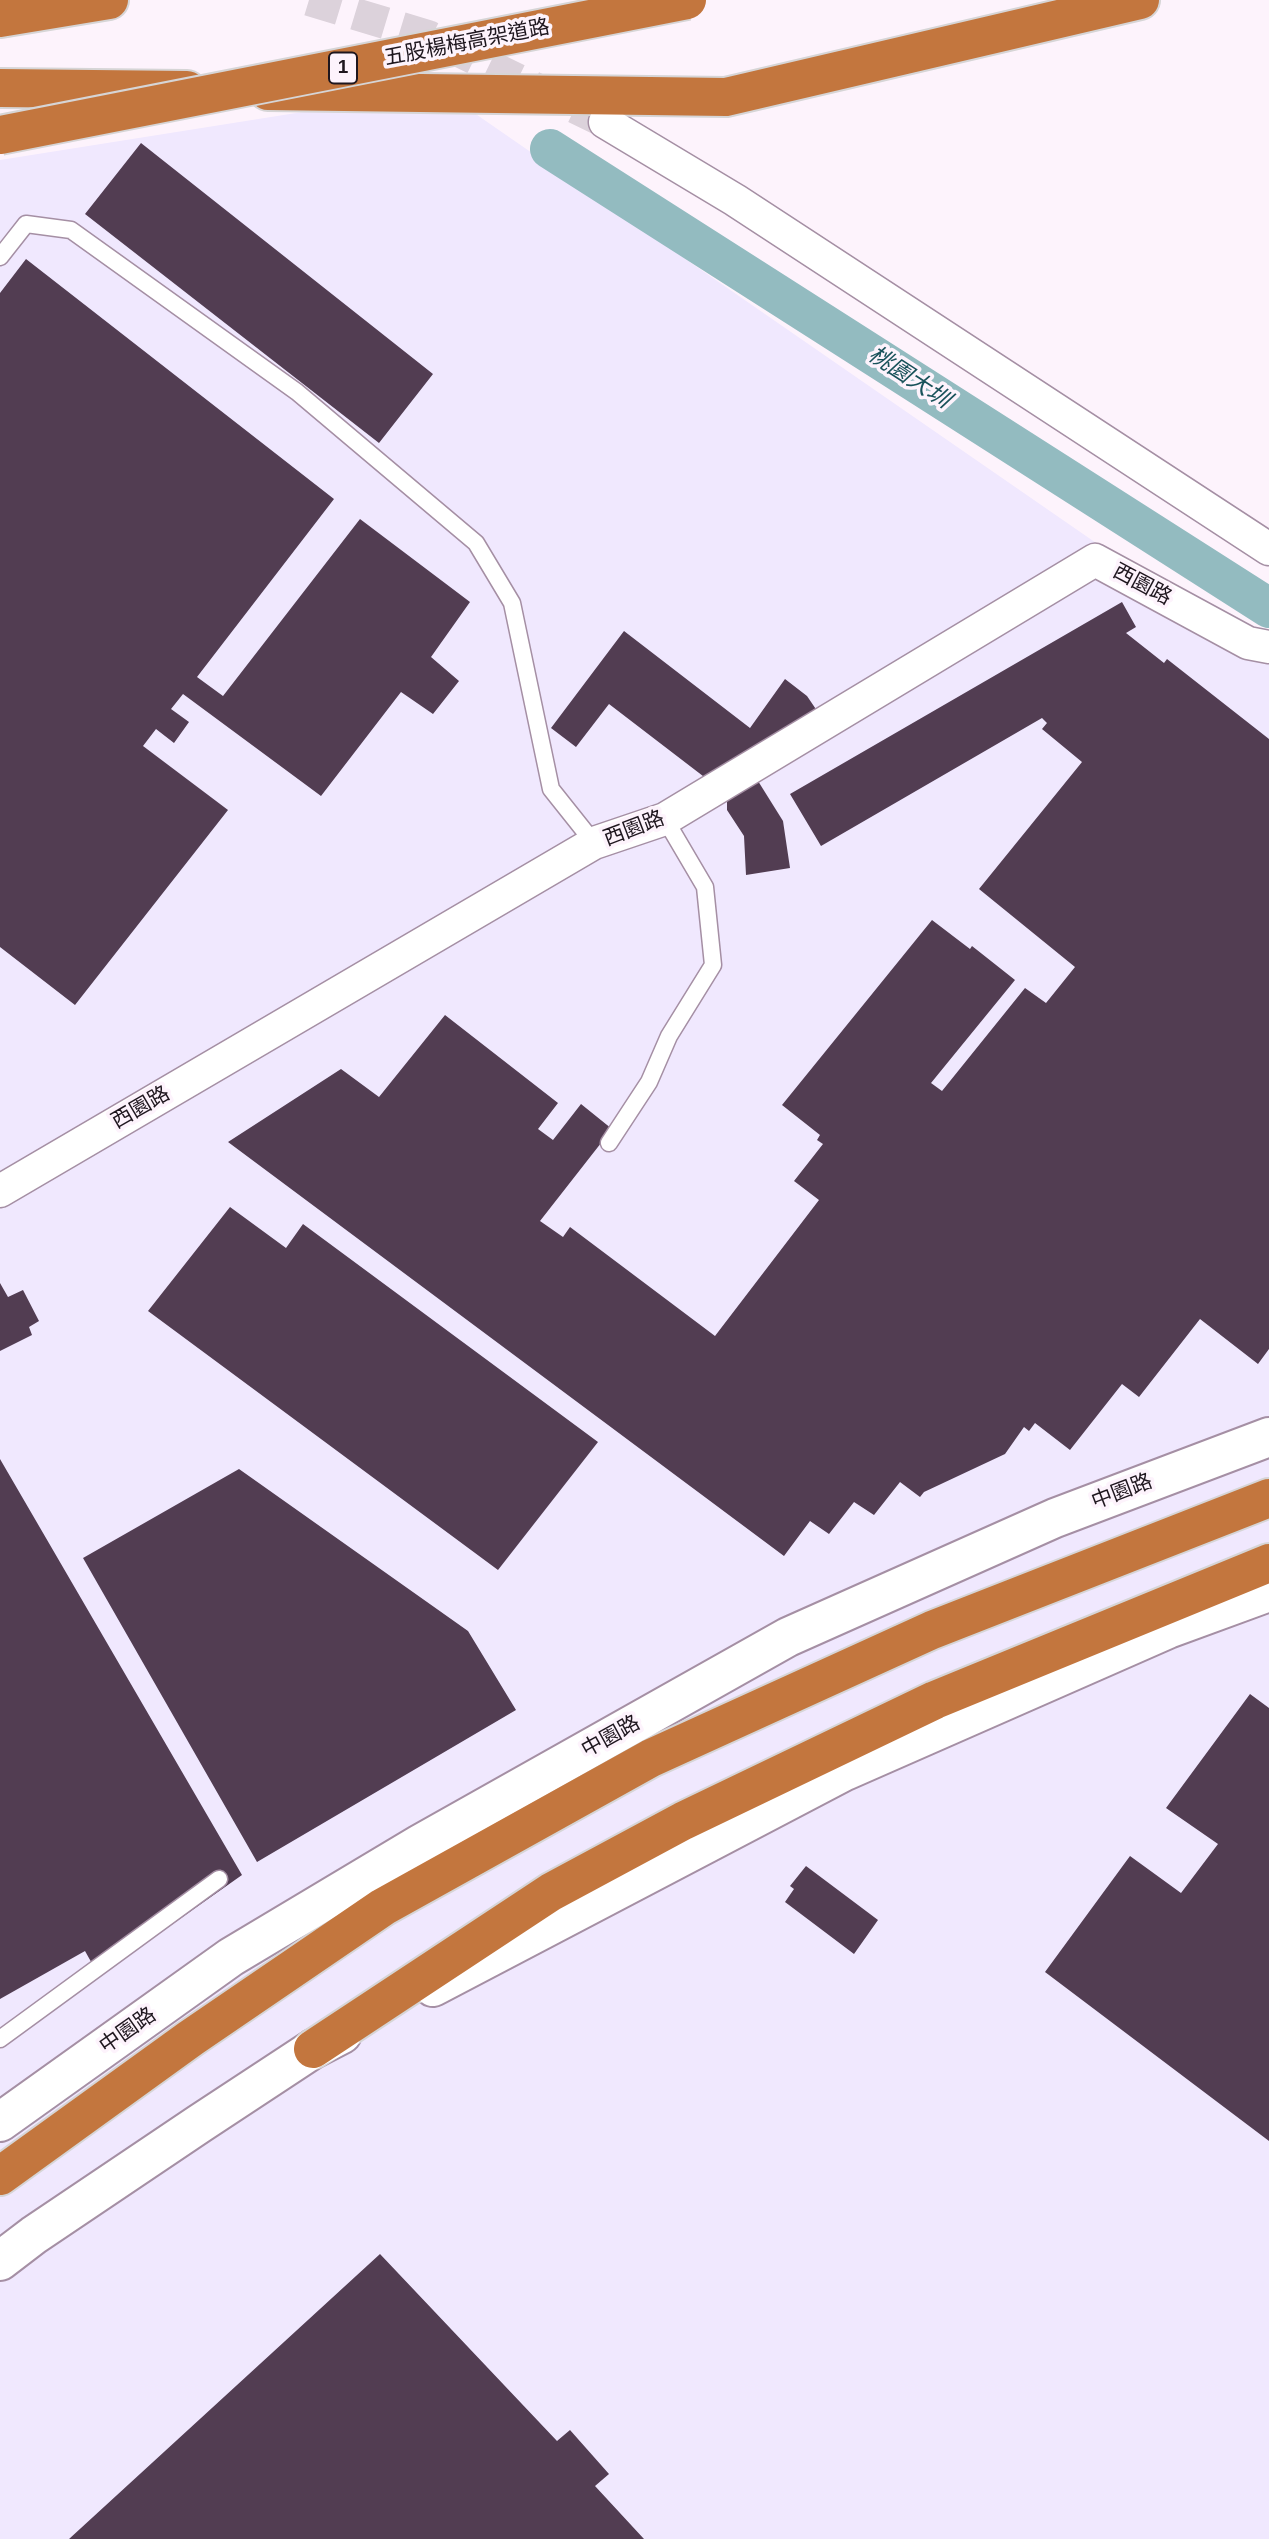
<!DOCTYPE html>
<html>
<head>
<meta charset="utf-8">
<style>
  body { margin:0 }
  canvas { display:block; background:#fdf3fc }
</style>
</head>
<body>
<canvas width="1269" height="2539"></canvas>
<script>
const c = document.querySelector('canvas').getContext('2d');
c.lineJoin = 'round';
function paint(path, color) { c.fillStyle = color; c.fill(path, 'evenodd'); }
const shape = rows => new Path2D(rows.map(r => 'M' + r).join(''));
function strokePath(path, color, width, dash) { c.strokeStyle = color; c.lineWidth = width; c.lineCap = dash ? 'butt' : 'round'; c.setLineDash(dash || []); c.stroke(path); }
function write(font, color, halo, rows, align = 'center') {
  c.font = font + ' Helvetica,"Noto Sans TC",sans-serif'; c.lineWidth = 7; c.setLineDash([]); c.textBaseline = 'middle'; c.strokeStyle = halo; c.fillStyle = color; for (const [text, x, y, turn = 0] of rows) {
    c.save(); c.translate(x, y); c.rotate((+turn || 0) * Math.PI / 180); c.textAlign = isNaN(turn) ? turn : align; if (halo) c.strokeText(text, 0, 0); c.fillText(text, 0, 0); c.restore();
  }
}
const industrial = shape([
  [441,90,1154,583,1269,635,1269,2539,0,2539,0,160]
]);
const canal = shape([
  [550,149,1269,608]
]);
const building = shape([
  [141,143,433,374,379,443,85,214],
  [26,259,334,499,197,677,223,696,360,519,470,602,431,657,459,681,433,714,401,692,321,796,183,694,171,709,189,722,174,743,156,729,143,746,228,810,75,1005,0,947,0,293],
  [1122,602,1136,627,1126,633,1164,663,1167,659,1269,739,1269,1349,1258,1364,1200,1319,1139,1397,1122,1384,1070,1450,1035,1423,1029,1431,1024,1427,1005,1454,924,1492,920,1497,900,1482,874,1515,854,1502,829,1534,810,1521,784,1556,228,1142,341,1069,379,1097,445,1015,558,1103,538,1129,553,1140,581,1104,612,1129,540,1221,563,1237,570,1227,715,1336,819,1200,794,1181,823,1144,817,1140,820,1135,782,1105,932,920,970,949,972,946,1015,980,931,1083,942,1091,1025,988,1046,1003,1075,967,979,889,1082,762,1042,729,1047,723,1042,718,821,846,790,794],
  [624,631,750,728,785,679,807,696,826,724,716,786,609,704,576,747,551,728],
  [758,781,783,821,790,868,746,875,744,836,727,810,727,800],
  [230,1207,286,1248,303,1224,598,1442,498,1570,148,1311],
  [0,1283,8,1297,23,1290,39,1321,29,1327,32,1335,0,1351],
  [0,1459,242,1875,99,1976,85,1951,0,1999],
  [239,1469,468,1631,516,1710,257,1862,83,1558],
  [1250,1694,1269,1708,1269,2141,1045,1972,1130,1856,1181,1893,1218,1844,1166,1808],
  [806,1866,878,1920,854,1954,785,1902,794,1889,790,1886],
  [380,2254,557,2441,570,2430,609,2474,595,2486,644,2539,69,2539]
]);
const minorTunnel = shape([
  [309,0,428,36,605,122]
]);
const service = shape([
  [0,257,26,224,71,230,297,392,476,543,512,603,551,789,594,843],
  [609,1143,649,1082,669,1036,713,965,705,887,665,819],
  [0,2039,219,1879]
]);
const minor = shape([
  [605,122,735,200,1269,549],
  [0,1191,594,843,665,819,1095,560,1248,643,1269,647]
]);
const secondary = shape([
  [433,1987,845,1771,1168,1629,1269,1592],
  [0,2122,231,1957,420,1844,788,1637,1055,1518,1269,1437],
  [0,2261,34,2235,199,2124,313,2049,342,2034]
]);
const motorway = shape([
  [0,18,109,0],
  [0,88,187,90],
  [268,91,726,97,1140,0],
  [313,2049,551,1892,683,1821,935,1700,1269,1563],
  [0,2176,191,2038,383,1907,651,1758,932,1630,1269,1498]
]);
const motorwayBridge = shape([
  [0,135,687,0]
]);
const shields = [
  [343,68,28]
];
const shieldNames = [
  ["1",343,68]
];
const streetNames = [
  ["五股楊梅高架道路",467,43,-11],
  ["西園路",1142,585,28],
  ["西園路",634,829,-21],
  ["西園路",141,1108,-30],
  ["中園路",1122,1492,-21],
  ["中園路",611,1737,-29],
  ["中園路",128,2031,-35]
];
const waterNames = [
  ["桃園大圳",909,378,33]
];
paint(industrial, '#f0e8fe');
strokePath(canal, '#93bbc0', 40);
paint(building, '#523d52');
strokePath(minorTunnel, '#dcd2db', 32, [32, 16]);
strokePath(service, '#a58fa4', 19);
strokePath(minor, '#a58fa4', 35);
strokePath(secondary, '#a58fa4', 42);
strokePath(motorway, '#d6d5d6', 42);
strokePath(service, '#fff', 16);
strokePath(minor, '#fff', 32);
strokePath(secondary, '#fff', 38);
strokePath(motorway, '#c3763e', 38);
strokePath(motorwayBridge, '#d6d5d6', 42, []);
strokePath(motorwayBridge, '#c3763e', 38);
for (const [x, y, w] of shields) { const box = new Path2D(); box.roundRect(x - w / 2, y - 15.5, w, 31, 5); c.fillStyle = '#fdf3fc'; c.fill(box); strokePath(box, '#1e161e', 2); }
write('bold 19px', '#1e161e', null, shieldNames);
write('21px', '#1e161e', '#fdf3fc', streetNames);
write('italic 23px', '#19525a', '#fdf3fc', waterNames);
</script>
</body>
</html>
